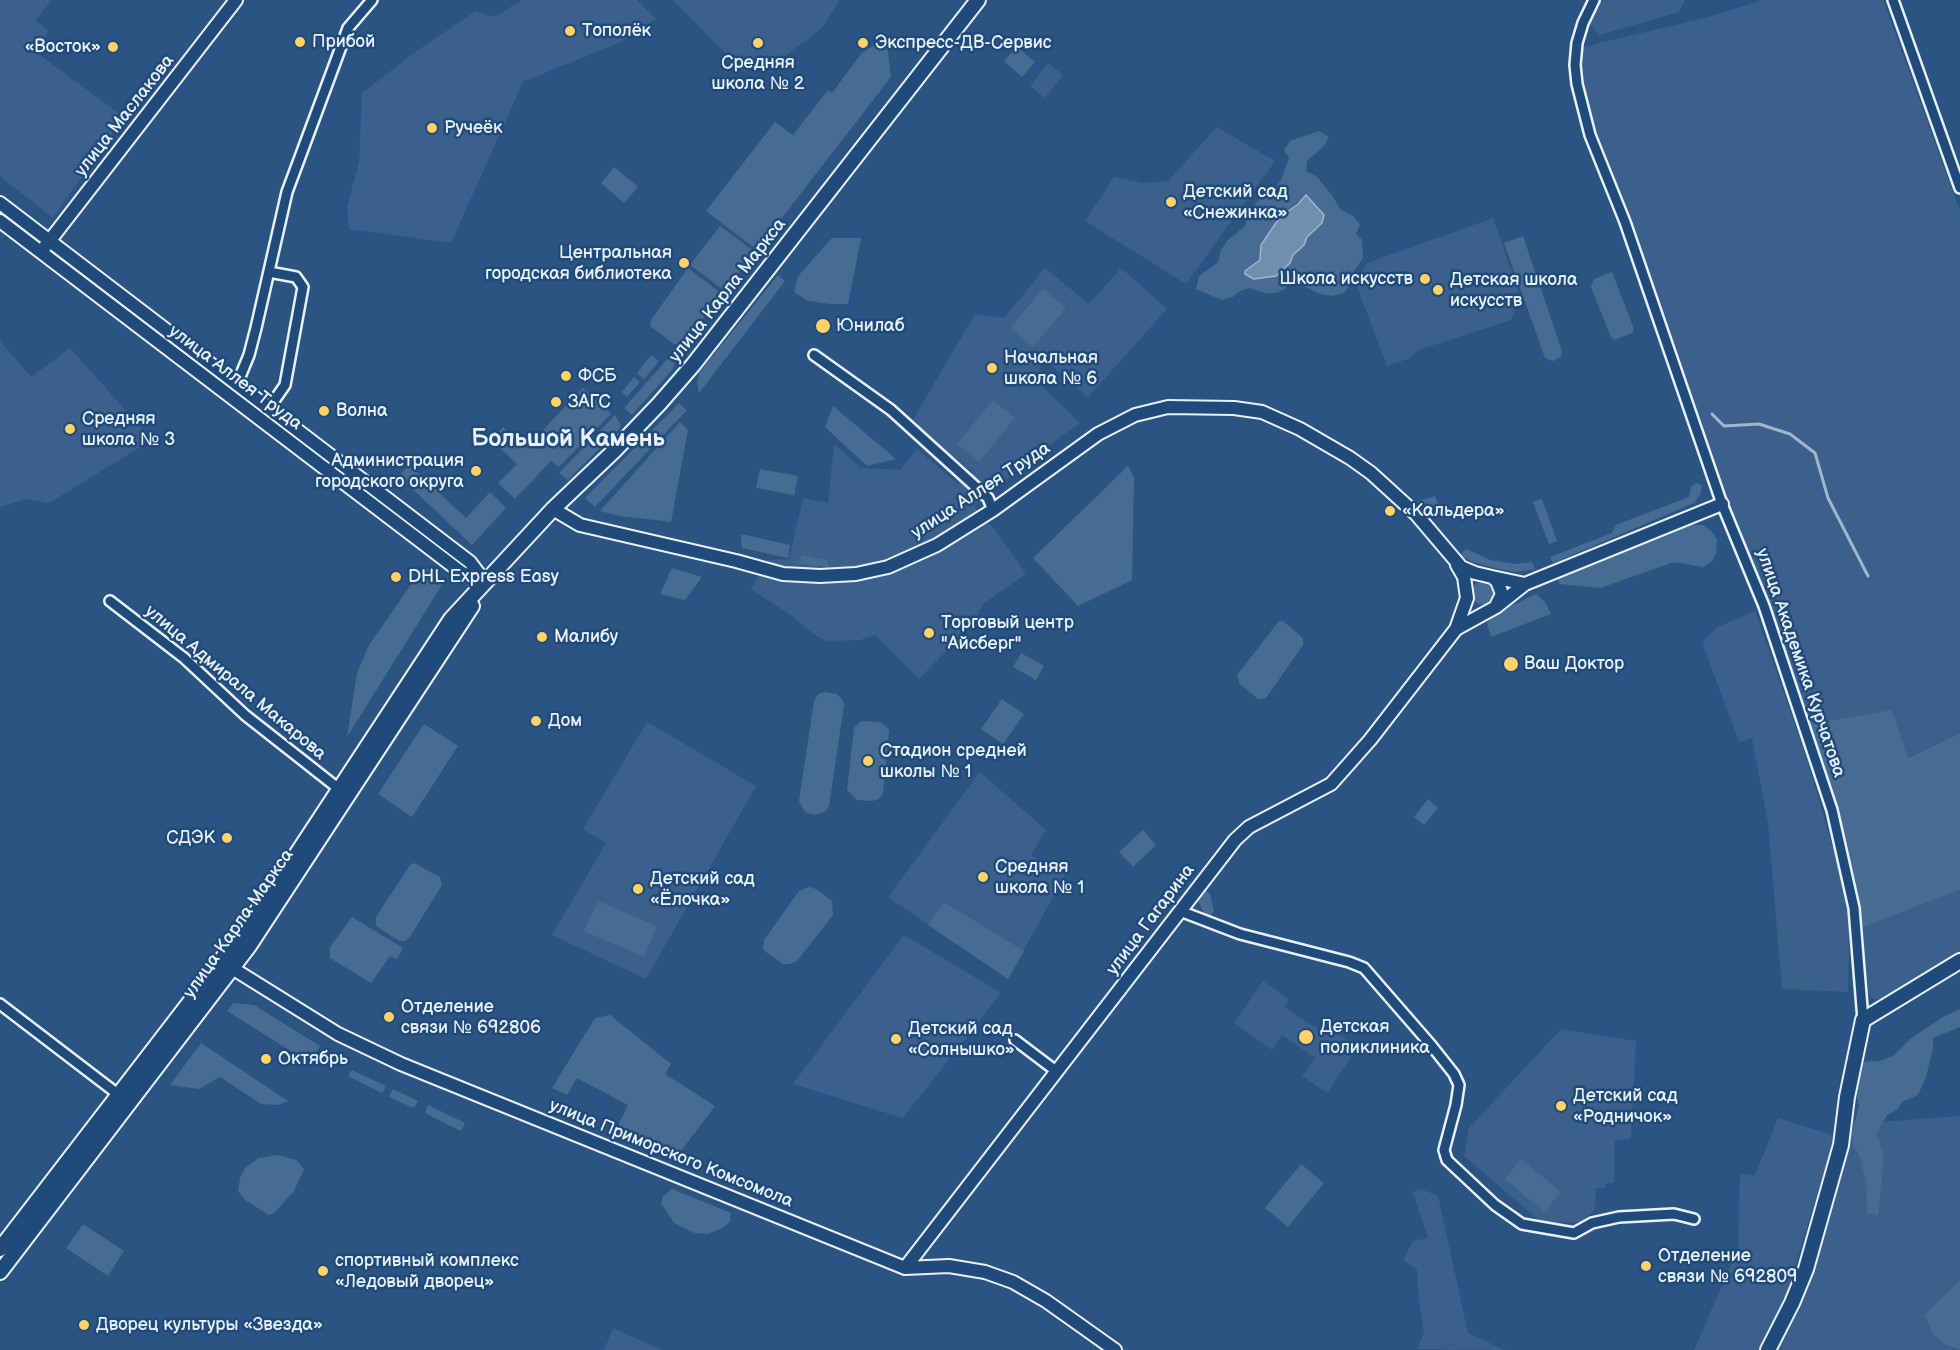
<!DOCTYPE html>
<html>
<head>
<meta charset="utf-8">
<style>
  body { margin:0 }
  canvas { display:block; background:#2b5482 }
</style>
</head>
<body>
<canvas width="1960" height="1350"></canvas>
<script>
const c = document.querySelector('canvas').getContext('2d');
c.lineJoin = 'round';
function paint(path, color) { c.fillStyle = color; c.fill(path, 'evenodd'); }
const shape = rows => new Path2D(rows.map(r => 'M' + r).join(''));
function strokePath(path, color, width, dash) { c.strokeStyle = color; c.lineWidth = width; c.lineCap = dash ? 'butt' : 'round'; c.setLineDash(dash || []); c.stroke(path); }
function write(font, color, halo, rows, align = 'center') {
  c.font = font + ' "Balsamiq Sans",sans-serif'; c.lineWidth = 5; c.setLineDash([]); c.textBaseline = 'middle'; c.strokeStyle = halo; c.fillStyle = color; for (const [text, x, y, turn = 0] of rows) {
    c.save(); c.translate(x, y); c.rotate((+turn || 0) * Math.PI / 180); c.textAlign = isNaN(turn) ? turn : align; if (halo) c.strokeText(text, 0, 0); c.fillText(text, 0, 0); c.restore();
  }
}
const built = shape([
  [0,0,52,0,36,20,49,31,34,51,124,117,53,218,0,176],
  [522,0,637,0,656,19,621,42,523,82,451,243,349,229,347,207,359,162,362,93,418,50,476,11,494,17],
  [673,0,840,0,822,28,782,58,744,72],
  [1600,0,1685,0,1679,12,1600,35,1590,25],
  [1763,0,1883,0,1960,211,1960,733,1907,758,1804,725,1601,154,1579,85,1579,48,1708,17],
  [1048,63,1063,75,1045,98,1030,86],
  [1217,127,1275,161,1186,284,1085,221,1114,177,1142,183,1168,181],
  [1493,218,1520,296,1511,320,1418,350,1410,358,1387,366,1356,284,1367,263],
  [1045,268,1089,304,1121,268,1167,309,1088,397,1042,357,1038,379,1040,384,1080,423,1038,453,974,506,996,531,1026,574,983,604,975,621,919,679,875,635,860,640,827,641,815,635,792,616,751,589,768,560,789,559,803,498,828,503,834,444,861,468,900,470,917,449,958,484,973,472,911,423,975,314,1004,318],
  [0,341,31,377,70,348,152,440,49,503,27,499,0,507],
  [1755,611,1804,750,1840,872,1846,901,1849,932,1848,992,1782,989,1768,823,1752,738,1739,742,1702,642,1718,627],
  [647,722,756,786,646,979,552,935,606,843,583,829],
  [980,772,1046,830,1031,855,1065,875,1008,979,888,897],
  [1960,890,1960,955,1883,1001,1872,998,1863,987,1858,929],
  [904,935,1001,993,903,1118,793,1084],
  [1263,981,1289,999,1284,1007,1331,1038,1335,1032,1358,1047,1327,1093,1302,1076,1315,1058,1282,1035,1272,1050,1234,1023],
  [1561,1029,1636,1041,1631,1139,1615,1140,1614,1183,1606,1183,1605,1188,1596,1188,1595,1210,1581,1222,1542,1223,1464,1156,1469,1128],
  [1960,1116,1960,1350,1775,1350,1789,1327,1808,1276,1847,1120,1880,1122],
  [1778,1118,1833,1135,1828,1158,1782,1309,1761,1350,1694,1350,1738,1248,1740,1174,1755,1175],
  [1421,1189,1438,1196,1468,1333,1505,1350,1417,1349,1424,1333,1419,1302,1417,1270,1403,1260,1413,1241,1428,1238,1413,1192],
  [613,1328,662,1350,604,1350]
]);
const green = shape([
  [887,43,891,77,757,250,706,211,775,122,793,135,828,90,832,93,861,54,875,44,878,47],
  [1017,47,1035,62,1022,77,1004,61],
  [1319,131,1329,137,1324,146,1307,161,1306,171,1316,176,1332,195,1340,209,1353,216,1360,224,1356,234,1362,240,1363,258,1354,271,1350,285,1344,293,1332,296,1320,294,1291,280,1285,289,1276,293,1268,294,1249,288,1238,292,1233,297,1222,300,1196,289,1199,276,1218,262,1221,250,1228,240,1244,227,1255,204,1264,195,1277,186,1281,180,1289,158,1284,150,1290,141],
  [1306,195,1321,210,1322,223,1307,237,1304,245,1293,255,1290,263,1276,276,1255,279,1245,274,1245,271,1260,260,1262,245,1280,217],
  [614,167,638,187,624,203,601,183],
  [720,226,755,252,725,291,690,265],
  [1523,236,1562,351,1561,357,1553,361,1545,358,1504,243],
  [832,238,861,238,848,304,830,304,808,301,794,292,798,276],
  [61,258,204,367,202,369,60,260],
  [688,268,722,294,683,345,674,344,650,326,651,320],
  [1612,272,1634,329,1632,333,1614,340,1610,335,1591,287,1594,279],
  [778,275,785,281,699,393,697,382,700,372],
  [1043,289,1066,308,1033,347,1010,328],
  [651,355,659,361,644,379,637,373],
  [671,355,675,363,673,369,632,415,624,408],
  [634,377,640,382,627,397,622,392],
  [583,388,611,414,559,467,551,461,515,499,498,483,517,464,491,440,503,427,526,448],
  [241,395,427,536,426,538,239,397],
  [993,400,1015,418,979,462,957,444],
  [679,403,687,410,595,507,585,498],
  [833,406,896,459,867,466,825,427],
  [615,415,621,426,619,429,568,480,559,473],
  [680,422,688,430,671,522,620,516,600,511],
  [409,465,466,518,490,492,506,508,472,545,399,476],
  [1128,466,1134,478,1132,580,1078,606,1033,558],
  [760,469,798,476,794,495,756,488],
  [1697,483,1702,486,1700,495,1694,503,1553,563,1550,557,1612,533,1616,525,1689,497,1691,487],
  [1435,496,1442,512,1429,518,1416,502],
  [1542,499,1557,541,1549,544,1533,502],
  [1690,525,1703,525,1712,532,1717,539,1716,553,1712,561,1703,567,1674,562,1600,588,1560,584,1556,577],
  [741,534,790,545,788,558,742,548],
  [1466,549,1490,560,1515,564,1532,562,1535,569,1516,572,1490,567,1473,562,1460,555],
  [802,555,827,560,829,567,798,564],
  [424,566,445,580,347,737,357,673,369,645],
  [672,568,702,577,685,600,660,594],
  '1472 593a12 12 0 1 1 24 0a12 12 0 1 1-24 0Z',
  [1536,594,1545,602,1551,614,1491,637,1487,623,1494,614],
  [1279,621,1283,621,1303,638,1303,645,1266,698,1258,699,1239,683,1237,675],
  [1021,653,1044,666,1036,680,1013,667],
  [825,692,837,694,842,699,844,705,829,806,825,812,814,815,805,812,799,801,814,701,818,694],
  [1002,699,1024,714,1003,744,981,729],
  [1892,710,1908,758,1960,733,1960,890,1858,929,1852,885,1804,725],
  [861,721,880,722,886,726,889,731,883,793,879,799,872,801,857,800,847,790,854,728],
  [424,724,458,746,412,817,378,794],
  [1428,799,1438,808,1424,825,1414,817],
  [1143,830,1156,845,1133,867,1119,852],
  [414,863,440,877,442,885,411,935,406,941,399,941,376,926,376,917,410,865],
  [809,887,816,889,832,901,833,915,797,961,789,964,783,964,766,952,763,949,764,940,799,891],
  [1204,888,1210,894,1214,911,1210,916,1203,912,1198,900,1198,895],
  [598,901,657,926,644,957,584,931],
  [944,902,1024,951,1008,979,928,925],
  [352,917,403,948,397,959,390,956,371,983,330,958,330,947],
  [233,1003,254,1005,320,1046,310,1063,227,1011],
  [1960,1009,1960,1027,1933,1038,1933,1048,1926,1077,1918,1095,1902,1102,1897,1110,1887,1115,1877,1133,1884,1158,1878,1216,1867,1213,1866,1182,1859,1155,1853,1145,1852,1134,1859,1106,1854,1083,1861,1062,1880,1061,1893,1056,1910,1039,1943,1017],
  [610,1015,671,1064,665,1074,715,1106,675,1159,622,1139,619,1123,628,1105,577,1078,567,1095,552,1088,595,1018],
  [201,1043,288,1101,278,1105,261,1104,220,1077,199,1089,170,1085],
  [352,1070,386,1086,382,1093,348,1076],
  [393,1089,418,1101,414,1108,389,1097],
  [428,1105,465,1123,461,1131,425,1113],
  [278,1155,296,1160,304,1169,294,1191,274,1213,269,1215,245,1200,238,1191,240,1178,245,1168,259,1158],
  [1521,1159,1561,1192,1544,1212,1505,1179],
  [1301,1164,1324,1183,1288,1227,1265,1208],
  [672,1189,731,1213,730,1221,724,1227,708,1234,695,1233,674,1223,661,1203,663,1196],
  [83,1224,124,1251,108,1276,66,1248],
  [1960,1280,1960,1349,1946,1345,1934,1335,1924,1315]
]);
const water = shape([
  [1306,195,1324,215,1322,223,1307,237,1304,245,1293,255,1290,263,1276,276,1254,279,1245,274,1245,271,1260,260,1261,245,1280,217,1298,204,1306,195]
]);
const stream = shape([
  [1712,414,1724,426,1759,424,1790,434,1815,453,1828,498,1868,576]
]);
const street = shape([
  [1594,0,1583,23,1577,43,1575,65,1577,84,1590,135,1625,222,1722,504,1764,606,1832,810,1854,908,1863,1020],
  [1893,0,1960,188],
  [814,355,891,410,988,498,993,510],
  [237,384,249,355,256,328,287,192,348,28,372,0],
  [269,408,285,385,303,287,296,277,269,272],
  [110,601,184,658,245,715,339,789],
  [1180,911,1240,934,1349,962,1364,968,1431,1045,1454,1074,1459,1085,1456,1105,1444,1150,1447,1160,1495,1205,1522,1224,1574,1233,1592,1223,1619,1217,1674,1214,1694,1219],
  [0,1004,119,1095],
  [1015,1040,1056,1071]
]);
const secondary = shape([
  [0,203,470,562,485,582],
  [0,221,462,573,485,581],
  [44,248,236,0],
  [553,509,580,525,736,561,783,574,820,576,856,574,888,567,937,545,993,510,1098,434,1135,415,1168,407,1234,408,1262,412,1300,429,1350,458,1371,473,1416,514,1461,567,1475,573,1492,577,1497,581,1502,594,1496,606],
  [1492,577,1525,584],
  [1456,629,1467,598,1464,577,1457,565],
  [224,963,338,1034,401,1064,905,1268,949,1266,985,1272,1013,1282,1046,1301,1115,1350],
  [905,1268,1235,840,1249,827,1331,784,1370,740,1456,629,1496,607,1525,584,1722,504]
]);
const primary = shape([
  [0,1249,203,985,277,884,451,619,553,509,614,451,659,404,693,365,978,0],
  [0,1272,249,946,472,606],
  [1768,1350,1792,1303,1806,1269,1841,1145,1847,1097,1863,1020,1960,961]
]);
const markers = [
  [570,31,6,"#ffd166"],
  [300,42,6,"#ffd166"],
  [758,43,6,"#ffd166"],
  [863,43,6,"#ffd166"],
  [113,47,6,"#ffd166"],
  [432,128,6,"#ffd166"],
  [1171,202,6,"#ffd166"],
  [684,263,6,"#ffd166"],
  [1425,279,6,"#ffd166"],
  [1438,290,6,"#ffd166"],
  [823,326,8,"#ffd166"],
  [992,368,6,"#ffd166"],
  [566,376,6,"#ffd166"],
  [556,402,6,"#ffd166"],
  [324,411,6,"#ffd166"],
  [70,429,6,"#ffd166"],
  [476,471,6,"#ffd166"],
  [1390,511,6,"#ffd166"],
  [396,577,6,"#ffd166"],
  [929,633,6,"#ffd166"],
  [542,637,6,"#ffd166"],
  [1511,664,8,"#ffd166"],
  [536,721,6,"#ffd166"],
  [868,761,6,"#ffd166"],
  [227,838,6,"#ffd166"],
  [983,877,6,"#ffd166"],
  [638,889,6,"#ffd166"],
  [389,1017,6,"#ffd166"],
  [1306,1037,8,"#ffd166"],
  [896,1039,6,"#ffd166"],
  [266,1059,6,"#ffd166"],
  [1561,1106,6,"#ffd166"],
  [1646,1266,6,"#ffd166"],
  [323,1271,6,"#ffd166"],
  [84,1325,6,"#ffd166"]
];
const poiNames = [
  ["Тополёк",582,31],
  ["Прибой",312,42],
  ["Экспресс-ДВ-Сервис",875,43],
  ["«Восток»",101,47,"right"],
  ["Средняя",758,63,"center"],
  ["школа № 2",758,84,"center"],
  ["Ручеёк",444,128],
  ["Детский сад",1183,192],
  ["«Снежинка»",1183,213],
  ["Центральная",672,253,"right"],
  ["городская библиотека",672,274,"right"],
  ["Школа искусств",1413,279,"right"],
  ["Детская школа",1450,280],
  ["искусств",1450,301],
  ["Юнилаб",836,326],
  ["Начальная",1004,358],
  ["школа № 6",1004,379],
  ["ФСБ",578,376],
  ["ЗАГС",568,402],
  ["Волна",336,411],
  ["Средняя",82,419],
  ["школа № 3",82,440],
  ["Администрация",464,461,"right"],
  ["городского округа",464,482,"right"],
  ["«Кальдера»",1402,511],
  ["DHL Express Easy",408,577],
  ["Торговый центр",941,623],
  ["\"Айсберг\"",941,644],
  ["Малибу",554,637],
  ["Ваш Доктор",1524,664],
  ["Дом",548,721],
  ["Стадион средней",880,751],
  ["школы № 1",880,772],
  ["СДЭК",215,838,"right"],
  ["Средняя",995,867],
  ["школа № 1",995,888],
  ["Детский сад",650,879],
  ["«Ёлочка»",650,900],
  ["Отделение",401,1007],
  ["связи № 692806",401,1028],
  ["Детская",1320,1027],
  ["поликлиника",1320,1048],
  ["Детский сад",908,1029],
  ["«Солнышко»",908,1050],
  ["Октябрь",278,1059],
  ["Детский сад",1573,1096],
  ["«Родничок»",1573,1117],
  ["Отделение",1658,1256],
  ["связи № 692809",1658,1277],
  ["спортивный комплекс",335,1261],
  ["«Ледовый дворец»",335,1282],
  ["Дворец культуры «Звезда»",96,1325]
];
const streetNames = [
  ["улица Маслакова",125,116,-52],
  ["улица Карла Маркса",728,291,-52],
  ["улица Аллея Труда",235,378,37],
  ["улица Аллея Труда",981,491,-33],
  ["улица Академика Курчатова",1800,663,71],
  ["улица Адмирала Макарова",235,683,40],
  ["улица Гагарина",1151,920,-53],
  ["улица Карла Маркса",239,924,-55],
  ["улица Приморского Комсомола",671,1154,22]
];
const districtNames = [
  ["Большой Камень",568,440]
];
paint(built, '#3a608b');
paint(green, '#476b93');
paint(water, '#708ead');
strokePath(water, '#a0b6cb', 1.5);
strokePath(stream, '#a0b6cb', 3);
strokePath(street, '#e8f1f8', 14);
strokePath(secondary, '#e8f1f8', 16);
strokePath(primary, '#e8f1f8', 18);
strokePath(street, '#1f4a7a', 9);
strokePath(secondary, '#1f4a7a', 12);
strokePath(primary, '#1f4a7a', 14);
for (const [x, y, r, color] of markers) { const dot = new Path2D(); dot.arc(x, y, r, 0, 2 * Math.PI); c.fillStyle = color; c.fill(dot); strokePath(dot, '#1f4a7a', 2); }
write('18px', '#e8f1f8', '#1f4a7a', poiNames, 'left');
write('18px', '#e8f1f8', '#1f4a7a', streetNames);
write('bold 24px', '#e8f1f8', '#1f4a7a', districtNames);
</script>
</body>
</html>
